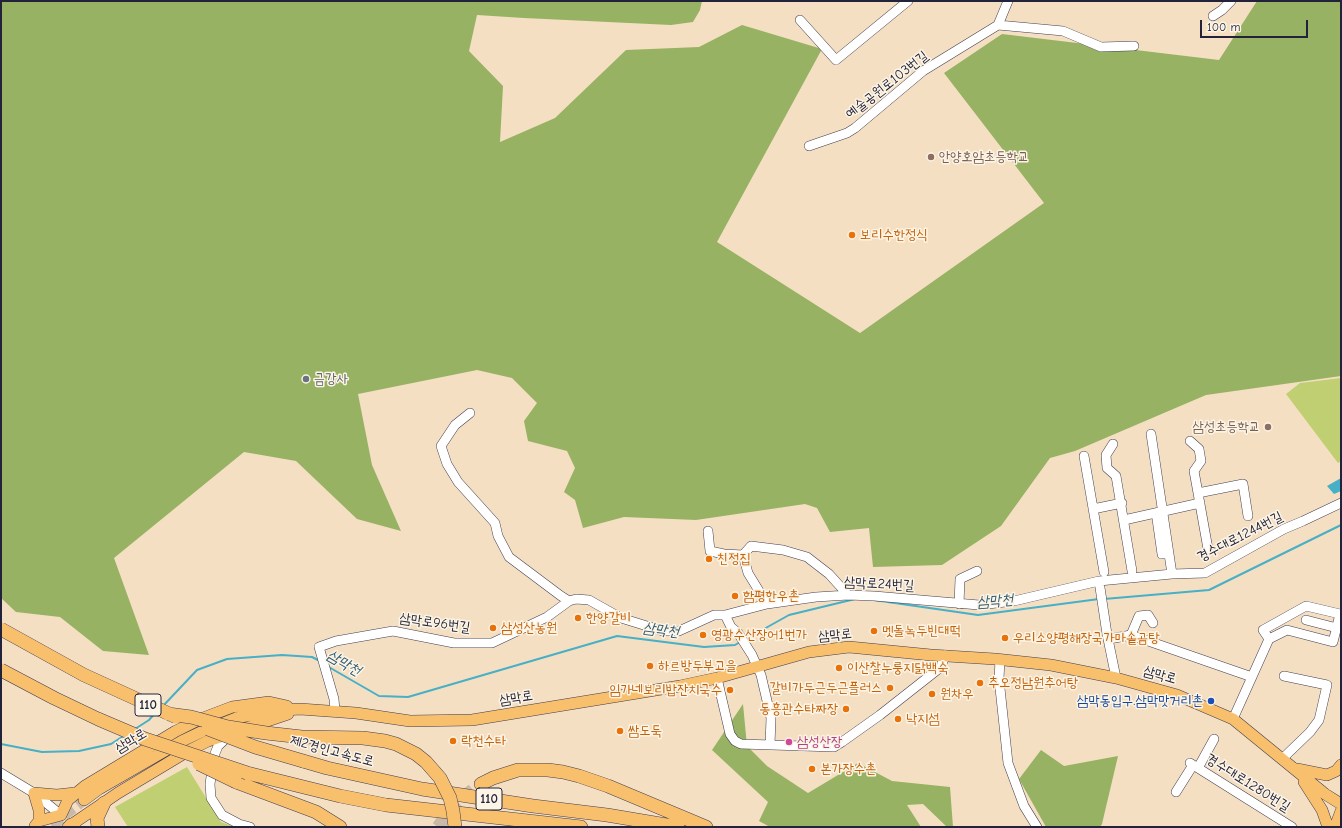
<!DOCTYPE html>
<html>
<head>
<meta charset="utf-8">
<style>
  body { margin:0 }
  #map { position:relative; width:1342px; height:828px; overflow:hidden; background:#f5dfc3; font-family:"Comic Neue",sans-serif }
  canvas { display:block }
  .frame { position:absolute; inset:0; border:2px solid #22223b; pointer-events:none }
  .scale { position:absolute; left:1200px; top:20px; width:108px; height:18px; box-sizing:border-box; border:2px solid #22223b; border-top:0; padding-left:5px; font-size:12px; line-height:14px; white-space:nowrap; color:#22223b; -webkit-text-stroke:3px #fcf5e5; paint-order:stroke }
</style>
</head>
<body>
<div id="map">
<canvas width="1342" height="828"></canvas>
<div class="frame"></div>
<div class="scale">100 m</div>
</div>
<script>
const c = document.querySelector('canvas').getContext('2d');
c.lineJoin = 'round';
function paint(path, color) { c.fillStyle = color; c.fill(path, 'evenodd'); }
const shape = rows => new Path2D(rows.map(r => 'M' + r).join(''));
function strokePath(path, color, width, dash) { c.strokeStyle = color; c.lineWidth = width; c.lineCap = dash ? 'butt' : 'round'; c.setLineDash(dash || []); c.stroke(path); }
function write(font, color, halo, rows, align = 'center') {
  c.font = font + ' "Comic Neue","Poor Story",sans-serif'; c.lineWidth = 3; c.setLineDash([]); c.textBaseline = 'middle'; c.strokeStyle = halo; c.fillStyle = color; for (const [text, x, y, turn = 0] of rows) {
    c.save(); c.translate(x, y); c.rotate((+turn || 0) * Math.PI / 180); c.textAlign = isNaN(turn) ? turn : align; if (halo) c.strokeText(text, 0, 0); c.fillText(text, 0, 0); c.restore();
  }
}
const green = shape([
  [1341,378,1341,461,1338,463,1286,394,1300,383],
  [187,767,221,822,235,827,128,827,115,807]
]);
const forest = shape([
  [1,1,702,1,700,10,693,22,671,25,524,18,477,15,469,51,503,86,500,142,555,118,626,50,699,47,742,25,822,49,717,242,860,333,1044,203,944,73,1002,34,1219,60,1257,1,1341,1,1341,376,1206,395,1075,451,1050,458,1001,526,942,565,873,567,869,528,830,532,817,508,805,504,696,520,624,517,583,528,575,500,564,492,575,468,567,451,528,441,524,421,537,403,512,378,477,370,358,394,372,465,401,531,357,519,296,461,244,452,114,558,149,655,103,651,60,617,16,612,1,598],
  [743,704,747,746,767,766,808,793,858,763,892,781,950,787,953,827,947,827,923,804,907,805,921,827,770,827,759,821,768,802,712,750],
  [1041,750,1064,766,1118,756,1102,824,1100,827,1046,827,1019,779]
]);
const water = shape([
  [1341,478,1341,491,1334,494,1327,486]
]);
const stream = shape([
  [1104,599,1209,590,1341,525],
  [874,600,978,615,1099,599],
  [746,639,789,615,855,599],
  [327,666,379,696,408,697,617,636,704,647,735,645,740,642],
  [163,706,197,670,227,659,282,655,312,657,320,661],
  [135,729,149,720,155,713],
  [1,744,42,752,79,751,111,744,125,735]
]);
const majorTunnel = shape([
  [53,827,63,816,84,800]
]);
const highwayTunnel = shape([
  [438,827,451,809,470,792,481,784]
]);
const minor = shape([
  [1213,16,1222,10,1231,1],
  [800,20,836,60,908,1],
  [998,25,1063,31,1101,47,1134,46],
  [809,146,847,133,855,128,923,71,998,25,1008,1],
  [470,413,455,425,441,446,447,464,458,482,495,523,498,536,509,557,561,596,569,601],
  [1151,434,1172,574],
  [1190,441,1199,449,1201,461,1194,471,1198,493],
  [1113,444,1106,455,1107,468,1116,476,1132,571],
  [1084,456,1104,572],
  [1093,509,1122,503],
  [1164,519,1157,519,1162,554,1169,554],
  [1124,520,1200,503],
  [708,531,710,551,724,554,743,555,751,546,783,550,807,557,829,574,848,595],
  [1208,549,1198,493,1243,484,1248,516],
  [743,555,748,573,767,604],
  [1099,581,1107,634,1116,678],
  [959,604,960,579,977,571],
  [725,615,731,627,738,633,752,655,761,675,771,718,770,745],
  [1306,620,1337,628],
  [1131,635,1139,616,1148,615,1153,623],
  [1109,639,1131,635,1252,677],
  [1000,660,999,679,1008,763,1024,806,1037,827],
  [717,678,730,734,735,741,741,744,834,747,842,742,880,715,941,667,945,655],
  [335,711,334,699,319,647,336,641,393,631,454,643,492,643,547,617,569,601,576,599,589,600,621,618,663,631,679,631,714,615,725,615,767,604,816,597,848,595,874,596,979,605,1014,601,1099,581,1172,574,1205,573,1284,529,1303,521,1341,503],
  [1233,719,1269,639,1263,630,1306,606,1340,614,1333,642,1287,630,1269,639],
  [230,735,218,746,214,756,210,784,211,798,222,815,239,824,250,827],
  [1282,759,1310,732,1319,720,1327,685,1284,676],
  [1190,763,1292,827],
  [1198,768,1214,739],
  [1,773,34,793,61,815],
  [1176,792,1193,765]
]);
const major = shape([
  [1297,769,1327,775,1336,771,1341,765],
  [1304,782,1322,810,1328,827],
  [84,800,99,789,182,741,203,731,236,718,270,711,300,709,356,713,410,721,472,720,680,686,717,678,809,652,849,647,931,655,995,659,1051,665,1116,678,1177,695,1233,719,1325,794,1341,804],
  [61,815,68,800,85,786,176,731,198,720,232,707,269,702,287,706],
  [39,821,39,810,34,793,57,795,75,793],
  [35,826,39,821,61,815],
  [68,827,118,793,188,751,208,741,288,714],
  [1335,827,1341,811]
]);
const highway = shape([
  [303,761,327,768,422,789,533,806,607,815,678,827],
  [247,773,340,796,386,805,581,827],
  [236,782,316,812,340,827],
  [481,784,493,778,518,770,548,770,563,772,579,776,608,786,706,827],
  [71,825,74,827],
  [98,827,97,818,104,803]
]);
const highwayBridge = shape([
  [1,629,84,675,176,717],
  [1,670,54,698,98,719,145,739,247,773],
  [168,714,191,717,228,727,266,733,302,737,363,738,385,741,396,744,416,754,426,762,440,778,450,798,453,811,455,827],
  [208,729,255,747,303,761],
  [199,764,236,782]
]);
const markers = [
  [931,157,4,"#8d6e63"],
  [852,235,4,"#e8710a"],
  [306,379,4,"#6b7280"],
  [1268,427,4,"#8d6e63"],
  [709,559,4,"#e8710a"],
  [735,596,4,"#e8710a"],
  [578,618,4,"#e8710a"],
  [493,628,4,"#e8710a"],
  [874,631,4,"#e8710a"],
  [703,635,4,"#e8710a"],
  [1005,638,4,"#e8710a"],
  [650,666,4,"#e8710a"],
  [839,668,4,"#e8710a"],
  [980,683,4,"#e8710a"],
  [890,688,4,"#e8710a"],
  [730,690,4,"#e8710a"],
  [932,694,4,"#e8710a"],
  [1211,701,4,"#1a4fb4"],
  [846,709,4,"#e8710a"],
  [898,719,4,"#e8710a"],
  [620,731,4,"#e8710a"],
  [453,741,4,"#e8710a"],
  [789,742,4,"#d1479c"],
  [812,769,4,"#e8710a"]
];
const shields = [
  [148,705,26],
  [489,799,26]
];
const shieldNames = [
  ["110",148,705],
  ["110",489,799]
];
const streetNames = [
  ["예술공원로103번길",887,85,-38],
  ["경수대로1244번길",1240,537,-27],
  ["삼막로24번길",879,584,3],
  ["삼막로96번길",435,623,8],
  ["삼막로",835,635,-5],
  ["삼막로",1160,675,16],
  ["삼막로",516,698,-9],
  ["삼막로",131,741,-31],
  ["제2경인고속도로",332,751,15],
  ["경수대로1280번길",1248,783,32]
];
const educationNames = [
  ["안양호암초등학교",939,157],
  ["삼성초등학교",1260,427,"right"]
];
const foodNames = [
  ["보리수한정식",860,235],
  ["친정집",717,559],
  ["함평한우촌",743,596],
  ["한양갈비",586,618],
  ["삼성산농원",501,628],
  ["멧돌녹두빈대떡",882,631],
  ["영광수산장어1번가",711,635],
  ["우리소양평해장국가마솥곰탕",1013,638],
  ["하르방두부고을",658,666],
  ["이산찰누룽지닭백숙",847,668],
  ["추오정남원추어탕",988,683],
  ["갈비가두근두근플러스",882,688,"right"],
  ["임가네보리밥잔치국수",722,690,"right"],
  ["원차우",940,694],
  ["동흥관수타짜장",838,709,"right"],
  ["낙지섬",906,719],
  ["쌈도둑",628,731],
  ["락천수타",461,741],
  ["본가장수촌",820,769]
];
const worshipNames = [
  ["금강사",314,379]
];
const transitNames = [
  ["삼막동입구.삼막맛거리촌",1203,701]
];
const hotelNames = [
  ["삼성산장",797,742]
];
const waterNames = [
  ["삼막천",995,601,-5],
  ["삼막천",661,630,7],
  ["삼막천",344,663,30]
];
paint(green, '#bfcf71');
paint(forest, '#97b263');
paint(water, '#47afc6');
strokePath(stream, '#47afc6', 2);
strokePath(majorTunnel, '#cbb9a8', 11, [11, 5.5]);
strokePath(highwayTunnel, '#cbb9a8', 13, [13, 6]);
strokePath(minor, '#423e4f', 10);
strokePath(major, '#423e4f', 12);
strokePath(highway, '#423e4f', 14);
strokePath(minor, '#fff', 9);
strokePath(major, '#f8bf6c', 11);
strokePath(highway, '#f8bf6c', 13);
strokePath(highwayBridge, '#423e4f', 14, []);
strokePath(highwayBridge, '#f8bf6c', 13);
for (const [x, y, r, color] of markers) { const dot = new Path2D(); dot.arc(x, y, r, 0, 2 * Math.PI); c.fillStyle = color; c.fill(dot); strokePath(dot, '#fcf5e5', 1.5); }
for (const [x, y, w] of shields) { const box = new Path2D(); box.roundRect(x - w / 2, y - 11, w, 22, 3); c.fillStyle = '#fcf5e5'; c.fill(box); strokePath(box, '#22223b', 1); }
write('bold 13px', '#22223b', null, shieldNames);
write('14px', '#22223b', '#fcf5e5', streetNames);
write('14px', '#785e54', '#fcf5e5', educationNames, 'left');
write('14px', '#c56008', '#fcf5e5', foodNames, 'left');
write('14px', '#5b616d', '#fcf5e5', worshipNames, 'left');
write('14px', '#164399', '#fcf5e5', transitNames, 'right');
write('14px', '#b23c85', '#fcf5e5', hotelNames, 'left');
write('italic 15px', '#315a73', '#fcf5e5', waterNames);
</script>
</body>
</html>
